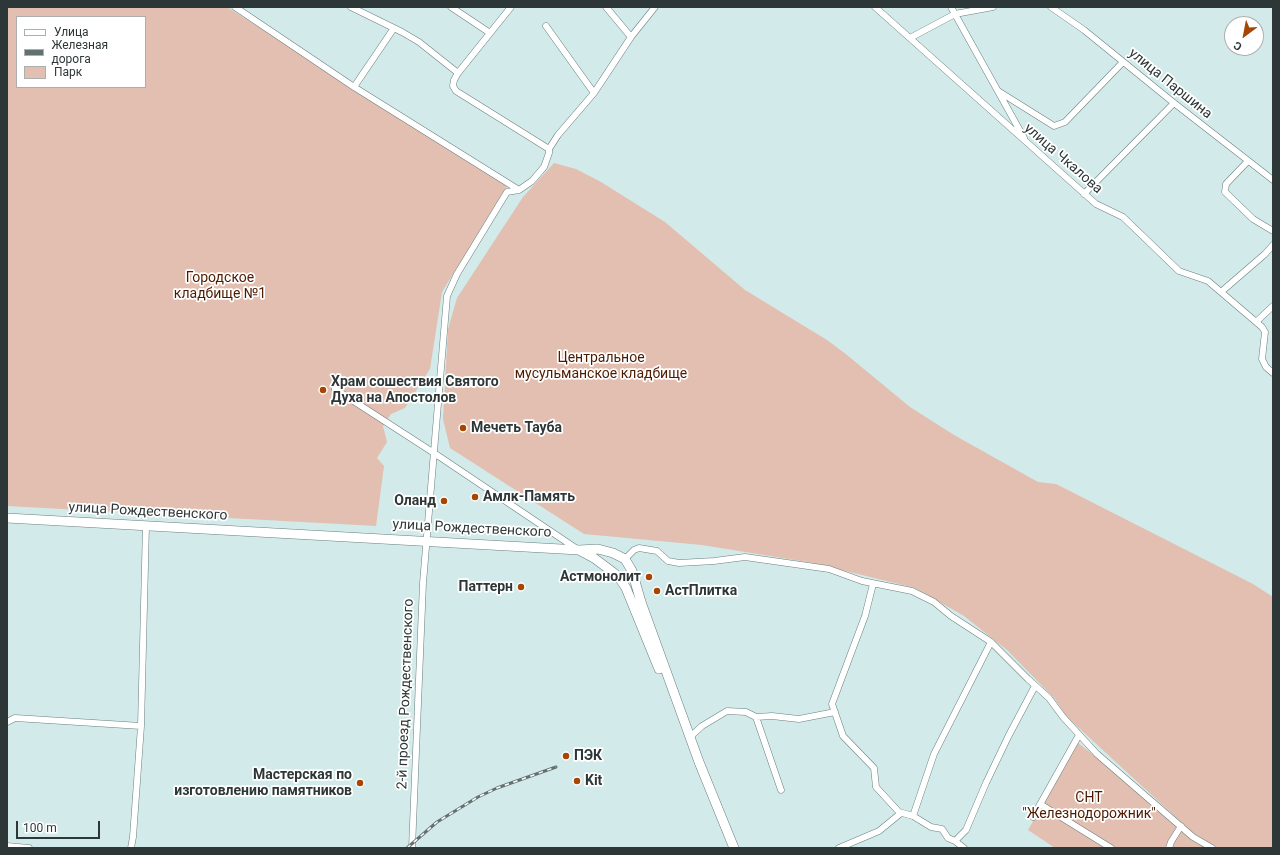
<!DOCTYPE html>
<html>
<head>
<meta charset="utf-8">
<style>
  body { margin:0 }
  #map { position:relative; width:1280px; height:855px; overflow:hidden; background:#d2eae9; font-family:Roboto,sans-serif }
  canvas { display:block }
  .frame { position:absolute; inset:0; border:8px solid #2e3737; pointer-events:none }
  .legend { position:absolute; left:16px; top:16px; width:130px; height:72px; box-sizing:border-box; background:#fff; border:1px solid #abafaf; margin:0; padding:5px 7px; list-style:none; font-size:12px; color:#2e3737 }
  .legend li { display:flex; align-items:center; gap:8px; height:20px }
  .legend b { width:20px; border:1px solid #abafaf }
  .north { position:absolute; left:1224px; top:16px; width:40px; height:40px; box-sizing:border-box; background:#fff; border:1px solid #abafaf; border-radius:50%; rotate:212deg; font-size:11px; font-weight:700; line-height:16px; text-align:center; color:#2e3737 }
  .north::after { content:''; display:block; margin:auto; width:14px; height:18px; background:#a74503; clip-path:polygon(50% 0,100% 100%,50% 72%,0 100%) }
  .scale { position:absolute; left:16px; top:821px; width:84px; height:18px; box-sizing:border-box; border:2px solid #2e3737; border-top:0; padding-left:5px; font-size:12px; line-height:14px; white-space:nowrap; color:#2e3737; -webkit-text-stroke:3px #fff; paint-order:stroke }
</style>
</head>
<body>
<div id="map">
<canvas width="1280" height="855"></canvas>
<div class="frame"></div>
<ul class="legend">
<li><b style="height:5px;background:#fff"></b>Улица</li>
<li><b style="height:5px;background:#637070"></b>Железная дорога</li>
<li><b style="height:11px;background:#e2bfb0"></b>Парк</li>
</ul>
<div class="north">С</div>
<div class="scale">100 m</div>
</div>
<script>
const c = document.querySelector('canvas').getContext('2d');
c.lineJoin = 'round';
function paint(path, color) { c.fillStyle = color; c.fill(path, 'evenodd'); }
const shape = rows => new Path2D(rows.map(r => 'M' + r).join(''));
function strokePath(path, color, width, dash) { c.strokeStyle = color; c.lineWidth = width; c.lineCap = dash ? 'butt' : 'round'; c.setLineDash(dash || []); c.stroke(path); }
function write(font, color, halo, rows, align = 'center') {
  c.font = font + ' Roboto,sans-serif'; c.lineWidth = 3.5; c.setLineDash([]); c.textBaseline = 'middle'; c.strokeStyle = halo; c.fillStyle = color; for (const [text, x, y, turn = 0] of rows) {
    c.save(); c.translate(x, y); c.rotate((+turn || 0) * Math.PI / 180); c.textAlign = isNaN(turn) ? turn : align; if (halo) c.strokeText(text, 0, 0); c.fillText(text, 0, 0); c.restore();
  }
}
const green = shape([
  [7,7,227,7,507,186,442,292,430,369,405,408,391,414,383,426,387,442,377,458,384,466,376,526,7,506],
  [17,17,145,17,145,87,17,87],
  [554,163,576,169,601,182,665,222,745,290,827,340,847,355,910,407,954,435,1038,482,1056,484,1253,584,1273,597,1273,848,1218,848,1210,845,1188,829,1170,812,1066,716,1055,699,1007,650,964,616,915,588,813,563,702,545,584,534,450,448,443,419,448,329,457,298,523,197],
  [1078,743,1104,763,1208,848,1055,848,1028,830]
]);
const street = shape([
  [235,7,354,87,519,190],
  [351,7,402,32,419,42,458,73],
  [451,7,490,33],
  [511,7,458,73,454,80,453,86,456,91,549,149],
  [606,7,631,37],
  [875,7,1096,204,1123,217,1179,271,1208,281,1262,327,1265,332,1262,359,1266,367,1273,373],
  [951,7,1024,138],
  [1051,7,1084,30,1174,103,1273,180],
  [546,26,594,93],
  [910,38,955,14,993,7],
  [354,87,394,28],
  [998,91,1054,126,1065,122,1123,62],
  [1248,161,1226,184,1225,192,1253,219,1273,231],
  [1084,194,1174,103],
  [1221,292,1265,254,1273,245],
  [1256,322,1273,306],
  [335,389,434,453,577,549],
  [625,559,634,550,639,548,657,551,668,561,679,563,714,561,745,557,829,569,862,581,912,591,934,602,951,616,991,642,1028,679,1049,698,1063,717,1097,754,1193,837,1212,848],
  [873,584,865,616,832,704,843,736,874,768,876,787,899,812,913,816,931,827,942,829,948,838,955,841,964,848],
  [756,717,781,790],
  [7,722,15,718,141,726],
  [690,737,702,726,727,711,746,712,756,717,772,716,799,719,835,712],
  [1040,804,1111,848],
  [913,816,934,754,991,642],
  [1033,817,1079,735],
  [955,841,966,830,986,783,1009,735,1035,686],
  [7,846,29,848],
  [131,848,133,837,141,726,146,525],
  [412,848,423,583,447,296,457,274,507,192,519,190,532,181,544,167,549,153,549,149,558,135,594,93,631,37,655,7],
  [839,848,879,831,901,813],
  [1169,848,1171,842,1181,826]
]);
const secondary = shape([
  [7,518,579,550,598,549,613,553,625,559,632,571,641,602,699,762,734,848],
  [579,550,594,558,614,573,620,579,626,588,659,669]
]);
const rail = shape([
  [407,848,437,822,478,797,497,788,556,767]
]);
const markers = [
  [323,390,4,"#a74503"],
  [463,428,4,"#a74503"],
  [475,497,4,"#a74503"],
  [444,501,4,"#a74503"],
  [649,577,4,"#a74503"],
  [521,587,4,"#a74503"],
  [657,591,4,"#a74503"],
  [566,756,4,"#a74503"],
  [577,781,4,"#a74503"],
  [360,783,4,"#a74503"]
];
const streetNames = [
  ["улица Паршина",1170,84,39],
  ["улица Чкалова",1063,159,41],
  ["улица Рождественского",148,512,3],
  ["улица Рождественского",472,529,3],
  ["2-й проезд Рождественского",406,694,-88]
];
const parkNames = [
  ["Городское",220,278],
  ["кладбище №1",220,294],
  ["Центральное",601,358],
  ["мусульманское кладбище",601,374],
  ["СНТ",1089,798],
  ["\"Железнодорожник\"",1089,814]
];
const poiNames = [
  ["Храм сошествия Святого",331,382],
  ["Духа на Апостолов",331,398],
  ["Мечеть Тауба",471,428],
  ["Амлк-Память",483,497],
  ["Оланд",436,501,"right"],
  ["Астмонолит",641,577,"right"],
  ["Паттерн",513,587,"right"],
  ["АстПлитка",665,591],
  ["ПЭК",574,756],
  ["Мастерская по",352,775,"right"],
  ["изготовлению памятников",352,791,"right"],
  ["Kit",585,781]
];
paint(green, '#e2bfb0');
strokePath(street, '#6a7f7f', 7);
strokePath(secondary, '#6a7f7f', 10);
strokePath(street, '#fff', 6);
strokePath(secondary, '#fff', 9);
strokePath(rail, '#637070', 3);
strokePath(rail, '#fff', 1.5, [4.5]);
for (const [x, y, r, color] of markers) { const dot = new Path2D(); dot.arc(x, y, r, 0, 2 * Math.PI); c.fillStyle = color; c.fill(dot); strokePath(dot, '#fff', 1.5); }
write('14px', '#2e3737', '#fff', streetNames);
write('14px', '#4e1b00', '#fff', parkNames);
write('bold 14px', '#2e3737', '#fff', poiNames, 'left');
</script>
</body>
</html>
